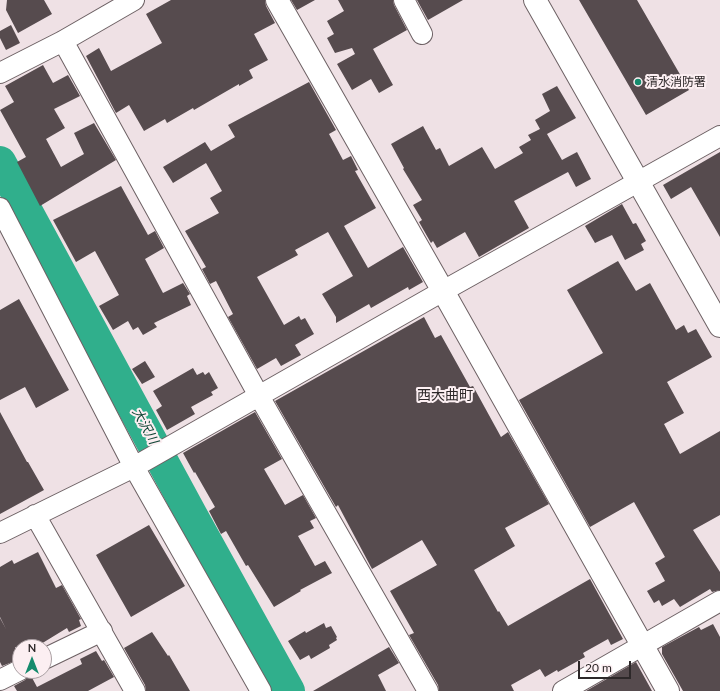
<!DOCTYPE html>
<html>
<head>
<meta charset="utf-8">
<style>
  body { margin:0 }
  #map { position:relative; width:720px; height:691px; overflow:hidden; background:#efe1e5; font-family:Lato,sans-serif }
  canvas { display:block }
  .north { position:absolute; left:12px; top:639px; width:40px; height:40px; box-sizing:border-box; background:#fceff2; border:1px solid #a99fa2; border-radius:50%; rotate:0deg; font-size:11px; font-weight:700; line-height:16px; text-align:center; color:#2d2829 }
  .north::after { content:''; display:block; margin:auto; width:14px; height:18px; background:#158b6d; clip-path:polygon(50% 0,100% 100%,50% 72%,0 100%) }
  .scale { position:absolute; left:578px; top:661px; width:53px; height:18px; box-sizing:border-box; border:2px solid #2d2829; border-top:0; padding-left:5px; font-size:12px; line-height:14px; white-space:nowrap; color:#2d2829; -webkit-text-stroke:3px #fceff2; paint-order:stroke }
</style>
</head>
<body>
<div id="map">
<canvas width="720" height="691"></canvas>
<div class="north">N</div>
<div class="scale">20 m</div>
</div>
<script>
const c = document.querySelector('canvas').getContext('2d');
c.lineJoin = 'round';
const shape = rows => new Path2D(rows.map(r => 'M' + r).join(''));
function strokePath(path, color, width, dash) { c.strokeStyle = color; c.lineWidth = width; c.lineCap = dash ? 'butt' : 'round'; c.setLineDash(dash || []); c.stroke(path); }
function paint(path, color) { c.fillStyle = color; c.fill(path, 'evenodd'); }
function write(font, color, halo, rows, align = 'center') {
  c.font = font + ' Lato,"Noto Sans JP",sans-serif'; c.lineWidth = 4; c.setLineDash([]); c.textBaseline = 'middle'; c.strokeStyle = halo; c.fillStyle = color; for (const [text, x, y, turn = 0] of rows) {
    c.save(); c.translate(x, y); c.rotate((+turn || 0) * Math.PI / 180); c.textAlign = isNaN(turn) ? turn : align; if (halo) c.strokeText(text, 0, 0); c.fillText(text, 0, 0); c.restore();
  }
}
const river = shape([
  [0,162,192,516,289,691]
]);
const building = shape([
  [7,0,44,0,52,14,18,33,6,10],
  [171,0,265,0,266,6,275,23,254,34,268,60,249,70,253,78,239,86,239,84,194,110,193,108,167,123,165,119,144,131,129,105,116,113,86,56,99,48,111,71,162,43,146,14],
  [291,0,315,0,297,10],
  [338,0,393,0,394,5,407,30,373,49,393,85,379,93,371,79,352,90,337,64,355,54,352,48,335,53,327,38,334,34,327,21,344,11],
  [417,0,463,0,428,20],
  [579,0,637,0,689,90,646,115],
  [11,25,20,43,6,50,0,38,0,31],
  [43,65,53,83,68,75,80,96,54,109,65,128,46,139,61,167,84,154,74,133,94,123,116,160,40,206,17,162,26,157,0,110,14,102,5,86],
  [309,82,336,130,329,134,343,160,351,156,358,170,355,171,376,208,344,226,368,268,403,247,423,282,409,290,408,287,371,308,369,304,336,323,336,317,322,294,353,276,328,232,295,250,298,255,257,277,284,325,299,316,301,320,305,318,314,334,295,345,301,355,281,366,276,358,257,369,228,317,233,314,216,281,210,284,202,269,206,267,185,231,219,213,210,198,222,191,206,163,173,183,163,167,205,142,211,151,235,137,228,125],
  [557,86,576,118,547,134,562,160,577,152,591,179,576,187,568,172,514,201,529,228,479,257,465,232,437,248,433,241,431,243,419,222,422,220,413,205,422,200,403,169,404,168,391,144,423,126,436,150,440,148,449,166,482,147,495,169,523,153,519,147,531,140,528,135,540,129,535,120,550,111,542,94],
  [720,152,720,237,691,187,671,199,663,185],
  [121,186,148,235,155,231,164,248,145,259,163,293,183,283,190,294,187,296,191,305,154,323,157,327,143,335,138,327,133,330,128,321,113,330,99,306,119,295,95,251,76,262,53,220],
  [622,204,633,224,636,223,646,241,641,244,644,250,625,260,612,235,595,243,585,226],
  [618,261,636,291,650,283,676,330,684,325,688,333,696,329,712,357,667,382,684,413,664,424,680,454,720,431,720,515,693,530,720,572,720,590,712,592,710,589,680,607,674,599,662,606,659,600,654,603,647,591,665,581,655,563,665,557,634,502,590,527,519,400,603,353,567,290],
  [19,299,69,390,36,408,25,387,0,400,0,310],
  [424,317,435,338,441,335,470,387,473,386,501,437,508,432,549,504,505,528,515,546,474,570,498,612,499,611,508,626,590,579,623,639,611,645,608,639,583,653,585,657,558,672,557,670,545,677,540,669,511,685,514,691,439,691,438,685,409,635,414,633,390,591,437,565,422,540,372,569,338,505,336,507,275,401],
  [145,361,155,377,142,384,132,369],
  [193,368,197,375,203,372,205,375,209,372,218,388,211,392,213,395,191,407,195,414,167,430,156,410,162,406,153,391],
  [0,412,27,462,28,462,44,490,0,514],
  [255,412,282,459,264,469,285,505,303,495,316,518,310,521,314,528,298,536,315,566,325,561,332,573,300,590,301,591,274,607,248,565,246,566,226,531,221,534,209,511,215,507,195,472,194,473,183,453],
  [149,525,185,586,131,617,96,555],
  [38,552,56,588,62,585,81,619,79,620,81,626,69,632,67,628,36,647,15,647,20,655,20,659,2,666,0,662,0,618,6,629,0,617,0,567,12,560,14,564],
  [324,623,326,628,331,626,337,637,336,638,337,640,329,645,330,648,311,659,309,655,300,660,288,641,305,631,306,633],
  [713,624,720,637,720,691,683,691,662,654,662,647,699,627,701,630],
  [152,632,168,656,169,655,190,691,146,691,145,685,124,648],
  [389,647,399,663,378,675,386,691,313,691],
  [96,651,102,661,104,660,114,677,88,691,17,691,14,686,25,680,30,674,37,687,82,664,80,659],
  [636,662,652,691,586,691]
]);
const street = shape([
  [404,0,422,34],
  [63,41,259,396,428,691],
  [0,73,63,41,134,0],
  [0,208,134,467,261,691],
  [35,515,135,691],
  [0,533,134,467,443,291,720,136],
  [44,659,102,631],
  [0,680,20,670],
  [563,691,720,601]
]);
const secondary = shape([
  [277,0,443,291,668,691],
  [535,0,720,326]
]);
const markers = [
  [638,82,4,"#158b6d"]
];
const poiNames = [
  ["清水消防署",646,82]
];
const waterNames = [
  ["大沢川",145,426,61]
];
const quarterNames = [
  ["西大曲町",445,395]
];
strokePath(river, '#30af8c', 32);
paint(building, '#564b4e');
strokePath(street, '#6d6164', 22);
strokePath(secondary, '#6d6164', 24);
strokePath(street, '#fff', 20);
strokePath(secondary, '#fff', 22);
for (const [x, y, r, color] of markers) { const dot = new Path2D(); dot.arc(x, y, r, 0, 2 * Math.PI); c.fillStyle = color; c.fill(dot); strokePath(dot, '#fceff2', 1.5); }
write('12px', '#2d2829', '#fceff2', poiNames, 'left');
write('italic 13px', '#134738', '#fceff2', waterNames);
write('14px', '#2d2829', '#fceff2', quarterNames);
</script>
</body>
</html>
